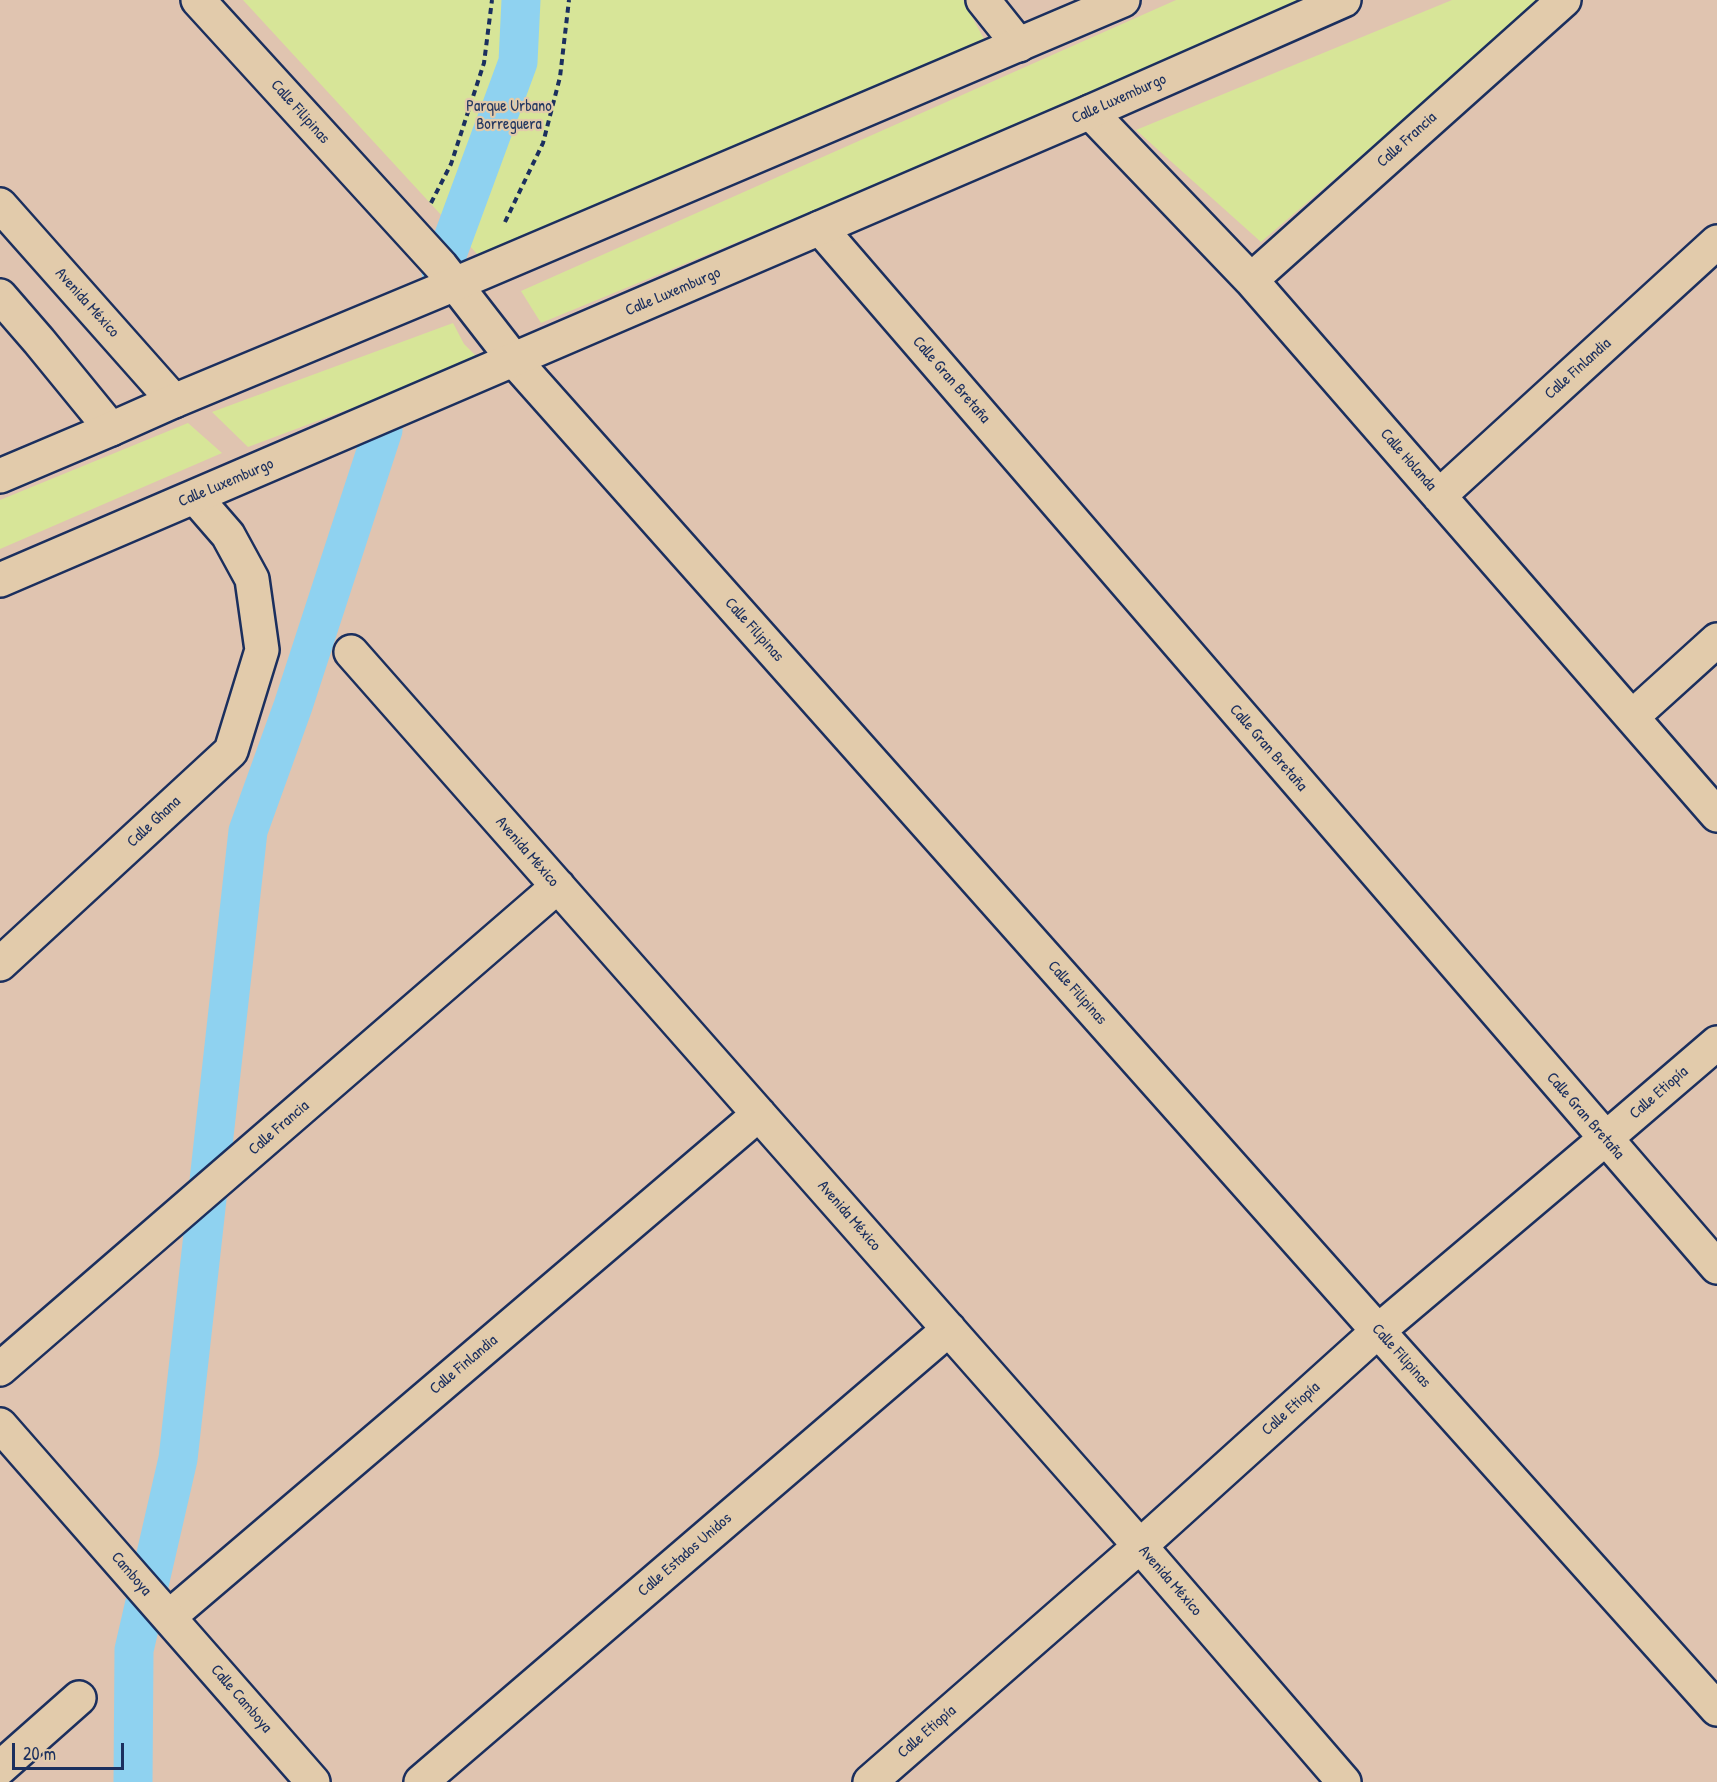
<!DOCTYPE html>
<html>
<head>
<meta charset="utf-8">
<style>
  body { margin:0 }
  #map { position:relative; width:1717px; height:1782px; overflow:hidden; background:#e0c4b0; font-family:"Patrick Hand",sans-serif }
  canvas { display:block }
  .scale { position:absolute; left:12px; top:1743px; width:112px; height:27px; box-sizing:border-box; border:3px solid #1b2f5e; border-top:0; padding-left:8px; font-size:18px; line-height:21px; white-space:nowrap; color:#1b2f5e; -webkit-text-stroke:4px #e2cbab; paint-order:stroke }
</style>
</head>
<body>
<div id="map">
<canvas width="1717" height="1782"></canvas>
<div class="scale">20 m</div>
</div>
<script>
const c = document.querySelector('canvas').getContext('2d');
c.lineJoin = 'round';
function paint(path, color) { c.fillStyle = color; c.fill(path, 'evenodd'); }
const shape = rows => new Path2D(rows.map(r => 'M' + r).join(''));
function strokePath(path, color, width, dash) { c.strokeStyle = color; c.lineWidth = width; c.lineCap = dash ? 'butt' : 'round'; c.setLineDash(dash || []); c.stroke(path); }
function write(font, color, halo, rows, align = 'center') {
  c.font = font + ' "Patrick Hand",sans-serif'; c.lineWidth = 4.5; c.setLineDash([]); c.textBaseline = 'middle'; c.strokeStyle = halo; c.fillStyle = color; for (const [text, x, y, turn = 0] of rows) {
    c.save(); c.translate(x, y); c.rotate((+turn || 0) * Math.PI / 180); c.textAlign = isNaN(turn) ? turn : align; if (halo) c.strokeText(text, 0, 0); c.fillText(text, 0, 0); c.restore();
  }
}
const green = shape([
  [243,0,963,0,984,39,478,255],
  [1176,0,1325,0,541,323,521,291],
  [1452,0,1543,0,1261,242,1136,130],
  [453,323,464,344,480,360,248,447,212,412],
  [188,423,222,453,0,549,0,500]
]);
const canal = shape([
  [441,271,518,62,521,0],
  [133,1782,134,1650,178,1459,248,831,293,706,383,430]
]);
const path = shape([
  [431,203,451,164,484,63,492,0],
  [505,222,543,143,560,77,569,0]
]);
const minor = shape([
  [198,0,441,266,514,360,1378,1331,1717,1709],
  [983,0,1019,45],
  [1090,112,1251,280,1717,815],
  [0,205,174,401],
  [820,228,1717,1267],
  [1251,280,1564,0],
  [0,296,39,341,111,429],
  [1439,496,1717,242],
  [351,652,1140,1546,1344,1782],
  [1632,717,1717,640],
  [0,964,231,751,262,650,252,579,228,535,195,497],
  [0,1369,558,886],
  [169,1617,759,1114],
  [0,1768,79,1698],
  [421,1782,949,1329],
  [870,1782,1140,1546,1378,1331,1605,1139,1717,1043]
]);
const tertiary = shape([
  [0,476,111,429,174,401,455,284,1123,0],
  [0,580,1090,112,1344,0],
  [0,1425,313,1782]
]);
const streetNames = [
  ["Calle Luxemburgo",1119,99,-24],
  ["Calle Filipinas",300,112,48],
  ["Calle Francia",1407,140,-42],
  ["Calle Luxemburgo",673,292,-23],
  ["Avenida México",87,303,48],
  ["Calle Finlandia",1578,369,-42],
  ["Calle Gran Bretaña",951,380,49],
  ["Calle Holanda",1408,460,49],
  ["Calle Luxemburgo",226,483,-23],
  ["Calle Filipinas",754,630,48],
  ["Calle Gran Bretaña",1268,748,49],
  ["Calle Ghana",154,822,-43],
  ["Avenida México",527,852,49],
  ["Calle Filipinas",1077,993,48],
  ["Calle Etiopía",1659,1093,-41],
  ["Calle Gran Bretaña",1585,1116,49],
  ["Calle Francia",279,1128,-41],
  ["Avenida México",849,1216,49],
  ["Calle Filipinas",1401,1356,48],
  ["Calle Finlandia",464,1365,-40],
  ["Calle Etiopía",1291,1409,-42],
  ["Calle Estados Unidos",685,1555,-41],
  ["Camboya",131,1574,49],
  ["Avenida México",1170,1581,49],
  ["Calle Camboya",241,1699,49],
  ["Calle Etiopía",927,1732,-41]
];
const parkNames = [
  ["Parque Urbano",509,107],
  ["Borreguera",509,125]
];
paint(green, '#d7e598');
strokePath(canal, '#8fd2f0', 39);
strokePath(minor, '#1b2f5e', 38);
strokePath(tertiary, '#1b2f5e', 38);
strokePath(path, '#1b2f5e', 4, [6, 4.5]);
strokePath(minor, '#e2cbab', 33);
strokePath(tertiary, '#e2cbab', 33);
write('16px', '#1b2f5e', '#e2cbab', streetNames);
write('16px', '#243861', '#e2cbab', parkNames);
</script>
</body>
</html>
